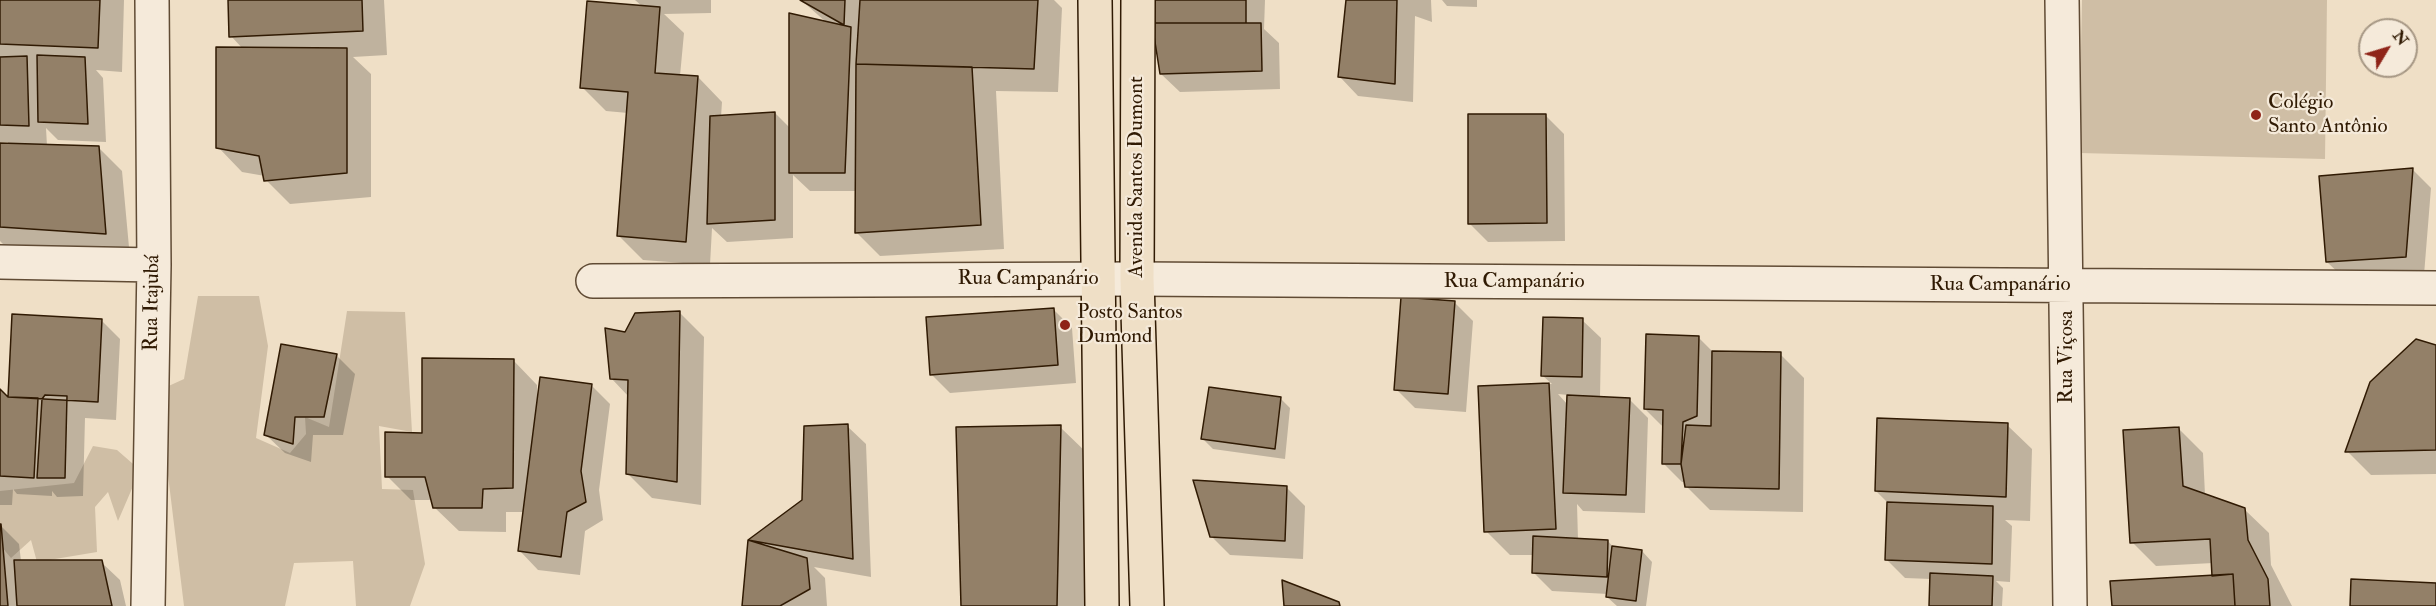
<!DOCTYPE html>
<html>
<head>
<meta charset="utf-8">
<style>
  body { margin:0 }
  #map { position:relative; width:2436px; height:606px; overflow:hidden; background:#efdfc6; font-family:"IM FELL Double Pica",serif }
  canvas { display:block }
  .north { position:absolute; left:2358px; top:18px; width:60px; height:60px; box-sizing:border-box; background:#f5eada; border:2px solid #a69784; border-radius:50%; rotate:52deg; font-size:16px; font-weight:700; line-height:24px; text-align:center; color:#301a03 }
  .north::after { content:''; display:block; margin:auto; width:21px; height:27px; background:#8f2418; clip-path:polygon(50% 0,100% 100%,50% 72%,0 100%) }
</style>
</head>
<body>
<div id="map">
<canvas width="2436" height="606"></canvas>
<div class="north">N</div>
</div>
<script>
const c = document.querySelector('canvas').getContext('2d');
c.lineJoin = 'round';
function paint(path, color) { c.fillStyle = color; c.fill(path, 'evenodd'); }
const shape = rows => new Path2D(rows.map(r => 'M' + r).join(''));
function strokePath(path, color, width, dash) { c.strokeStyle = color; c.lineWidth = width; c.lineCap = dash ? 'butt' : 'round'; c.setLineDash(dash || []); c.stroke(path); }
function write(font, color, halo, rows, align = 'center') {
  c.font = font + ' "IM FELL Double Pica",serif'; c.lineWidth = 4.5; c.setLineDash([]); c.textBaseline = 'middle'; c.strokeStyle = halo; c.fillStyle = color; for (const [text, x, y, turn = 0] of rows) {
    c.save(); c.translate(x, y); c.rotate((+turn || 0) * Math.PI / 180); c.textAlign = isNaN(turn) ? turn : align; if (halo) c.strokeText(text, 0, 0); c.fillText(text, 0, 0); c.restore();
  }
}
const green = shape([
  [2082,0,2327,0,2325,159,2079,153],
  [198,296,259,296,268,346,256,438,290,453,306,434,305,417,329,427,347,311,405,312,412,432,379,426,382,489,413,490,425,564,410,606,356,606,353,561,294,563,285,606,184,606,162,426,162,389,184,379],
  [93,446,117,450,140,470,118,521,108,492,95,507,97,552,37,562,31,540,11,558,0,545,0,491,74,483]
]);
const shadow = shape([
  [0,0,124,0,122,72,96,70,103,78,106,142,58,140,46,128,47,146,98,147,122,171,130,258,9,250,0,241,0,145,8,145,8,142,0,142],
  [229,0,384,0,387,55,353,57,371,74,371,197,290,204,266,180,265,176,242,172,218,147,243,49,231,36],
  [635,0,711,0,711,13,664,14,684,33,680,76,698,77,722,102,721,117,775,113,791,129,826,22,801,0,1054,0,1062,8,1058,92,996,91,1004,249,880,256,856,232,857,191,810,191,793,175,793,238,727,242,712,228,710,265,643,260,619,236,628,113,606,111,582,87,643,7],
  [1153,0,1265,0,1264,29,1279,43,1280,89,1180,92,1161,74],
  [1348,0,1431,0,1432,22,1415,16,1413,102,1358,96,1340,77],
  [1442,0,1477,0,1477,7,1447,6],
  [1545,115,1564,134,1565,241,1488,242,1469,223],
  [2413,170,2431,188,2424,275,2346,280,2327,262],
  [1454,302,1473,321,1466,412,1415,408,1396,389],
  [1053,309,1072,328,1076,383,950,393,931,374],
  [680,313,704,337,701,505,652,498,627,473,629,397,611,378,626,334],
  [101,320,120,339,116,420,85,418,83,496,57,497,52,491,52,496,17,494,13,489,12,505,0,505,0,399,9,400],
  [1582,320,1601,338,1600,398,1629,399,1648,418,1645,513,1583,511,1577,504,1578,540,1608,541,1614,548,1642,551,1652,562,1646,606,1617,606,1607,597,1608,594,1552,591,1534,573,1534,555,1510,555,1486,531,1480,387,1552,384,1543,376],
  [1558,394,1568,395,1568,405],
  [1699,338,1714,353,1780,354,1804,378,1803,512,1710,510,1686,486,1685,482,1682,482,1663,463,1664,428,1645,409],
  [2436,346,2436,474,2371,475,2347,451],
  [336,355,355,374,343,435,313,435,311,462,285,453,266,435],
  [513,360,537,385,537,397,591,385,610,404,599,490,603,520,585,531,580,575,538,570,520,551,525,512,506,512,506,532,459,531,434,507,433,500,411,500,387,476,423,434],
  [1280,398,1290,408,1285,459,1213,449,1203,439],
  [2007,425,2032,449,2030,521,2005,520,2012,526,2010,582,1996,581,2003,588,2002,606,1931,606,1931,579,1905,578,1886,559,1888,503,1876,491],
  [847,426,866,444,871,577,814,567,825,578,827,606,743,606,749,541,804,500],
  [1060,427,1088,454,1084,606,963,606],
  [2178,428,2203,453,2205,495,2244,509,2269,533,2271,565,2292,606,2114,606,2214,577,2213,563,2156,566,2132,542],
  [1286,487,1305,506,1303,559,1230,555,1211,536],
  [0,525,19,544,21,561,101,562,120,580,126,606,0,606]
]);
const building = shape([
  [0,0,100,0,98,48,0,44,0,0],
  [228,0,362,0,363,31,229,37,228,0],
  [800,0,845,0,844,25,800,0],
  [860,0,1038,0,1034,69,856,64,860,0],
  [1151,0,1246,0,1246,23,1152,23,1151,0],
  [1346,0,1397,0,1395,84,1338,77,1346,0],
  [587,1,660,7,655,73,698,76,686,242,617,236,628,92,580,88,587,1],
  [789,13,851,27,845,173,789,173,789,13],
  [1152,23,1261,23,1262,71,1160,74,1152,23],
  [216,47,347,48,347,173,264,181,259,156,216,148,216,47],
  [37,55,85,57,88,124,38,122,37,55],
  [27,56,29,126,0,125,0,57,27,56],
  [856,64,972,67,981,225,855,233,856,64],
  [775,112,775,220,707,224,710,116,775,112],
  [1468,114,1546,114,1547,223,1468,224,1468,114],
  [0,143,99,146,106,234,0,227,0,143],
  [2413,168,2406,257,2326,262,2319,176,2413,168],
  [1401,297,1455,301,1448,394,1394,390,1401,297],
  [1054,308,1058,365,930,375,926,317,1054,308],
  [680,311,677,482,626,474,628,380,610,379,605,328,625,332,635,313,680,311],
  [12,314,102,319,98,402,8,397,12,314],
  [1543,317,1583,318,1582,377,1541,376,1543,317],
  [1646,334,1699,336,1697,416,1683,422,1681,464,1662,464,1663,410,1644,409,1646,334],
  [2416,339,2436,345,2436,450,2345,452,2370,382,2416,339],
  [281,344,337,354,324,417,295,417,293,444,264,435,281,344],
  [1712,351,1781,352,1779,489,1685,487,1681,464,1686,425,1711,426,1712,351],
  [422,358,514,359,513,488,483,489,482,508,433,508,425,477,385,477,385,432,422,433,422,358],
  [540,377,592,384,581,471,586,502,567,512,561,557,518,551,540,377],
  [1549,383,1556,529,1484,532,1478,386,1549,383],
  [1209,387,1281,397,1275,449,1201,439,1209,387],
  [0,389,8,397,38,398,34,478,0,476,0,389],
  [45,395,67,396,65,478,37,478,42,399,45,395],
  [1567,395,1630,398,1626,495,1563,493,1567,395],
  [1877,418,2008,423,2006,497,1875,491,1877,418],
  [848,424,853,559,748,540,802,500,804,426,848,424],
  [1061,425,1057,606,961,606,956,427,1061,425],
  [2179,427,2183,486,2245,508,2248,540,2268,579,2270,606,2235,606,2233,574,2212,576,2210,539,2130,543,2123,430,2179,427],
  [1193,480,1287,486,1285,541,1210,537,1193,480],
  [1887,502,1993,506,1992,564,1885,560,1887,502],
  [0,524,1,524,8,606,0,606,0,524],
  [1533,536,1608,540,1607,577,1532,573,1533,536],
  [748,540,807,558,810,589,780,606,742,606,748,540],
  [1612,546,1642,550,1636,601,1606,597,1612,546],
  [14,560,102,560,112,606,17,606,14,560],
  [1930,573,1993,576,1992,606,1929,606,1930,573],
  [2233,574,2235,606,2112,606,2110,581,2233,574],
  [2351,579,2436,583,2436,606,2350,606,2351,579],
  [1282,580,1339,602,1340,606,1284,606,1282,580]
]);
const street = shape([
  [2062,0,2070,606],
  [0,262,154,265],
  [593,281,1137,279,2436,288],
  [148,606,154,265,152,0]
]);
const primary = shape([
  [1095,0,1102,606],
  [1138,0,1137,279,1147,606]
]);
const markers = [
  [2256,115,6,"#8f2418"],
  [1065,325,6,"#8f2418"]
];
const poiNames = [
  ["Colégio",2268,103],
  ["Santo Antônio",2268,127],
  ["Posto Santos",1077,313],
  ["Dumond",1077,337]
];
const streetNames = [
  ["Avenida Santos Dumont",1137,177,-90],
  ["Rua Campanário",1028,279],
  ["Rua Campanário",1514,282],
  ["Rua Campanário",2000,285],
  ["Rua Itajubá",153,303,-89],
  ["Rua Viçosa",2067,357,-90]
];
paint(green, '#cfbea5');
paint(shadow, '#0003');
paint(building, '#938068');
strokePath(building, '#301a03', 1.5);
strokePath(street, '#604b34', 36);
strokePath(primary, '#301a03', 36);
strokePath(street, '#f5eada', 33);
strokePath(primary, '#efdfc6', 33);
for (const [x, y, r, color] of markers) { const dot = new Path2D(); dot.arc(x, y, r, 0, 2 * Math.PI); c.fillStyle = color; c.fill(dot); strokePath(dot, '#f5eada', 2); }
write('21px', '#301a03', '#f5eada', poiNames, 'left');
write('21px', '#301a03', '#f5eada', streetNames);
</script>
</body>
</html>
